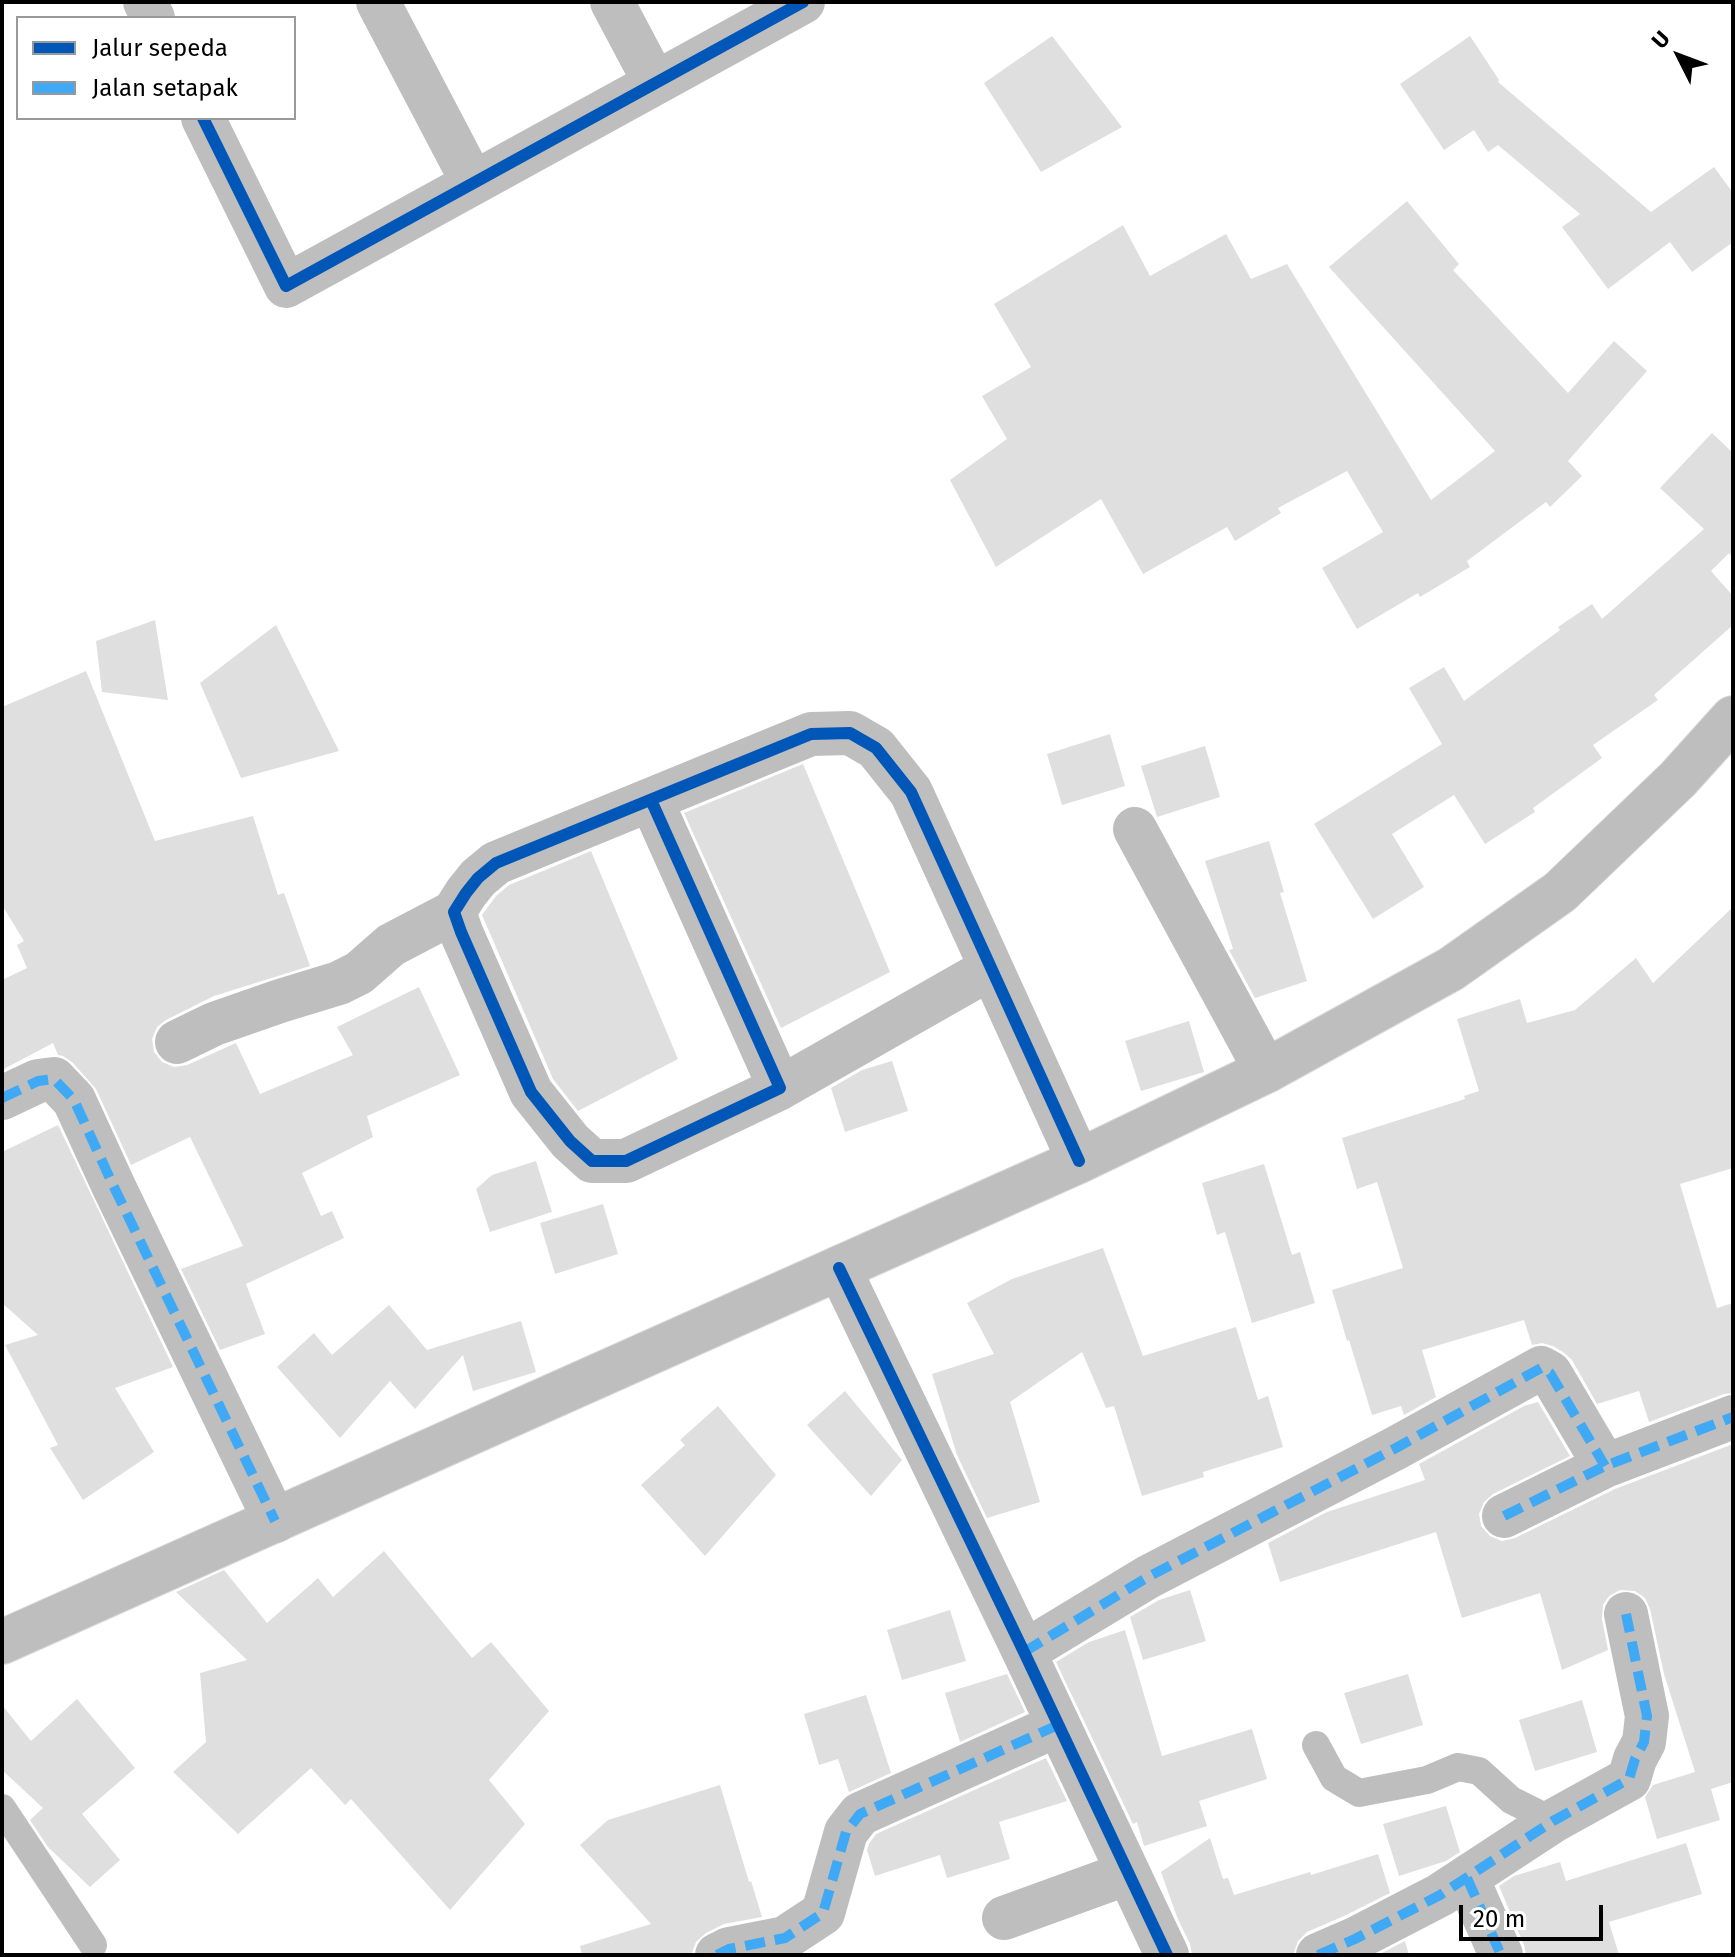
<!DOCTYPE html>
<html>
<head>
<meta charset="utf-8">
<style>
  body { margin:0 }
  #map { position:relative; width:1735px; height:1957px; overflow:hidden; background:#fff; font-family:"Fira Sans",sans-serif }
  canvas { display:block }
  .frame { position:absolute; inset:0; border:4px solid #000; pointer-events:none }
  .legend { position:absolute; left:16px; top:16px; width:280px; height:104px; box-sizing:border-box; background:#fff; border:2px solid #999; margin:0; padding:10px 14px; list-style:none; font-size:24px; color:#000 }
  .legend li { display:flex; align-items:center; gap:16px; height:40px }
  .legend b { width:40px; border:2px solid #999 }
  .north { position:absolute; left:1639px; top:16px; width:80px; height:80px; -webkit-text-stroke:6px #fff; paint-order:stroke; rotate:312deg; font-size:22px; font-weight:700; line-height:32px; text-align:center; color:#000 }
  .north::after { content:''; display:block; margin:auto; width:28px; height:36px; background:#000; clip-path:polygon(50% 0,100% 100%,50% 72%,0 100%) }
  .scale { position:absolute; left:1459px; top:1905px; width:144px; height:36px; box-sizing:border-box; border:4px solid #000; border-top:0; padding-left:10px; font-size:24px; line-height:28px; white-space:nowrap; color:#000; -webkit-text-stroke:6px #fff; paint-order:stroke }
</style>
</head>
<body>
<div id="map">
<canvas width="1735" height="1957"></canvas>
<div class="frame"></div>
<ul class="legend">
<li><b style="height:10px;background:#0057b8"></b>Jalur sepeda</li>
<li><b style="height:10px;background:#3fa9f5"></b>Jalan setapak</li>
</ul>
<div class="north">U</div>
<div class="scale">20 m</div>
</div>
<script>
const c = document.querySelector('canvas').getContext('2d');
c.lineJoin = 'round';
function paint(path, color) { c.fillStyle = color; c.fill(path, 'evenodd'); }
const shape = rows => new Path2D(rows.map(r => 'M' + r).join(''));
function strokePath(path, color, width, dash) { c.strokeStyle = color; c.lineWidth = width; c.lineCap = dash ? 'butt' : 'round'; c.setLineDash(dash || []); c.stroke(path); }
const building = shape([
  [1052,36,1122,127,1041,172,984,83],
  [1470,36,1499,80,1498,82,1651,212,1714,167,1733,193,1733,242,1692,272,1670,242,1608,289,1562,227,1580,214,1498,145,1488,152,1474,130,1444,150,1400,84],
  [1407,201,1459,264,1453,270,1568,393,1614,341,1647,371,1568,461,1582,476,1550,507,1546,502,1467,561,1470,567,1420,597,1418,593,1357,629,1322,568,1383,532,1347,471,1278,508,1281,513,1235,541,1227,527,1143,574,1101,499,996,567,950,480,1007,439,982,396,1031,367,994,304,1123,225,1150,276,1226,234,1251,279,1287,264,1431,500,1495,451,1329,267],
  [1712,433,1733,453,1733,557,1729,553,1711,571,1733,596,1733,625,1654,695,1658,700,1593,745,1602,758,1533,808,1535,812,1485,844,1454,795,1392,834,1424,887,1373,919,1314,824,1442,744,1409,688,1444,667,1464,701,1560,630,1558,627,1592,604,1602,619,1704,529,1660,488],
  [155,620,168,700,102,692,96,641],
  [276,625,339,751,241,778,200,683],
  [86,671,155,841,253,816,278,895,284,893,310,966,214,996,166,1020,157,1027,152,1039,154,1052,162,1062,174,1067,187,1065,236,1043,260,1094,353,1055,337,1027,419,987,460,1075,367,1116,373,1137,302,1173,321,1216,332,1211,344,1238,246,1284,265,1334,220,1350,181,1269,243,1246,190,1137,131,1165,96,1089,72,1062,63,1056,58,1055,53,1043,2,1070,2,980,27,968,17,945,24,941,2,905,2,707],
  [1110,734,1125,786,1062,805,1047,754],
  [1205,746,1220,797,1157,817,1141,766],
  [803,764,890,972,781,1028,684,813],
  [1269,841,1284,892,1280,893,1307,981,1255,998,1229,950,1233,949,1205,861],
  [591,851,678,1059,578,1111,553,1079,482,915,496,896,509,885],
  [1733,907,1733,1168,1680,1184,1717,1308,1733,1303,1733,1393,1724,1394,1649,1422,1639,1391,1597,1404,1572,1360,1563,1352,1553,1346,1542,1343,1532,1345,1524,1320,1422,1350,1436,1397,1404,1415,1401,1406,1372,1415,1349,1340,1347,1341,1332,1290,1403,1268,1377,1182,1357,1189,1342,1138,1465,1099,1464,1096,1479,1091,1457,1019,1520,999,1527,1023,1575,1010,1636,958,1653,983],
  [1189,1021,1204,1072,1141,1091,1125,1041],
  [892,1061,908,1111,845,1132,831,1088,862,1070],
  [58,1125,173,1367,115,1388,154,1452,83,1500,50,1448,58,1445,5,1345,38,1335,2,1303,2,1152],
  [536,1161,552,1212,490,1232,476,1189,492,1175],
  [1264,1164,1292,1255,1300,1252,1315,1303,1252,1323,1225,1232,1217,1235,1202,1183],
  [603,1204,618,1254,555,1274,540,1223],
  [1103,1248,1143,1356,1236,1327,1258,1400,1268,1396,1283,1447,1203,1472,1204,1477,1142,1496,1114,1406,1106,1408,1082,1352,1010,1402,1040,1502,987,1518,957,1455,932,1374,994,1354,967,1303,1012,1279],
  [389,1305,427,1350,521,1321,536,1372,473,1391,463,1355,415,1409,390,1381,340,1438,277,1367,314,1333,332,1355],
  [845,1391,902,1460,871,1496,807,1425],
  [1538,1402,1570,1456,1493,1494,1484,1502,1479,1514,1481,1526,1490,1536,1502,1541,1515,1538,1615,1489,1733,1444,1733,1782,1711,1789,1720,1820,1657,1839,1645,1797,1653,1785,1695,1772,1664,1674,1650,1609,1645,1598,1635,1591,1620,1590,1609,1596,1603,1605,1602,1619,1608,1650,1562,1670,1540,1593,1462,1618,1436,1532,1280,1582,1268,1543,1327,1512,1425,1480,1419,1464,1524,1406],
  [718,1406,776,1475,705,1556,641,1485,685,1445,680,1440],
  [384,1551,472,1658,491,1642,549,1711,489,1780,525,1824,450,1910,351,1799,345,1805,311,1768,238,1834,173,1772,206,1742,200,1673,247,1660,176,1592,224,1570,267,1623,318,1578,333,1597],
  [1190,1590,1206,1641,1143,1660,1130,1617,1159,1600],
  [950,1610,966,1661,902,1680,887,1630],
  [1125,1630,1162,1756,1252,1729,1267,1779,1199,1801,1207,1826,1144,1846,1137,1822,1133,1824,1056,1662,1089,1642],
  [1007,1674,1025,1712,960,1742,945,1693],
  [1408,1674,1423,1725,1361,1744,1344,1693],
  [866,1695,891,1773,849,1792,838,1759,819,1765,804,1714],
  [77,1699,135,1768,82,1814,120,1860,90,1887,48,1847,30,1820,43,1808,2,1770,2,1705,31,1741],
  [1582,1700,1597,1752,1535,1771,1519,1720],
  [1046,1758,1067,1801,999,1822,1010,1859,947,1878,940,1855,875,1876,867,1850,869,1844,876,1834],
  [720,1785,749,1882,751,1881,762,1917,724,1924,706,1933,696,1942,691,1955,582,1955,580,1946,651,1924,580,1845,608,1820],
  [1446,1806,1460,1852,1446,1861,1399,1876,1383,1824],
  [1210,1838,1223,1879,1228,1878,1234,1895,1310,1872,1311,1875,1378,1854,1390,1893,1344,1916,1307,1932,1298,1941,1293,1955,1192,1955,1190,1944,1177,1917,1161,1872],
  [1686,1843,1702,1894,1609,1922,1619,1955,1526,1955,1524,1945,1499,1886,1514,1876,1560,1862,1566,1881],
  [1405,1941,1409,1955,1378,1955]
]);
const service = shape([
  [1316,1745,1334,1778,1359,1793,1427,1780,1458,1767,1479,1771,1511,1800,1553,1821],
  [2,1808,93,1945]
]);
const minor = shape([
  [145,2,153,18],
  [378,2,473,183],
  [612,2,655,83],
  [203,118,286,286,803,2],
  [651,800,780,1088,626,1161,592,1161,570,1141,531,1092,461,932,454,912,466,893,478,878,496,863,811,734,850,733,876,748,911,792,1079,1161],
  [1135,829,1266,1071],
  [177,1042,214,1024,280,1001,339,983,359,973,391,945,454,912],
  [780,1088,991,968],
  [2,1098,38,1081,54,1079,74,1100,113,1185,275,1521],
  [839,1268,1024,1652,1167,1955],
  [1504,1516,1605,1466,1733,1417],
  [1024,1652,1148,1577,1396,1448,1541,1368,1550,1373,1605,1466],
  [1467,1878,1501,1955],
  [1004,1918,1128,1873],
  [717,1955,729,1949,785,1938,823,1913,846,1832,860,1814,1058,1725],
  [1318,1955,1355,1939,1440,1895,1553,1821,1629,1779,1635,1759,1644,1742,1647,1716,1626,1614]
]);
const primary = shape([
  [2,1642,1079,1161,1266,1071,1451,969,1560,892,1678,779,1733,718]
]);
const quiet = shape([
  [2,1098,38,1081,54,1079,74,1100,113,1185,275,1521],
  [1504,1516,1605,1466,1733,1417],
  [1024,1652,1148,1577,1396,1448,1541,1368,1550,1373,1605,1466],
  [1467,1878,1501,1955],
  [717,1955,729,1949,785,1938,823,1913,846,1832,860,1814,1058,1725],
  [1318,1955,1355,1939,1440,1895,1553,1821,1629,1779,1635,1759,1644,1742,1647,1716,1626,1614]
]);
const cycleway = shape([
  [203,118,286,286,803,2],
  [651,800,780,1088,626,1161,592,1161,570,1141,531,1092,461,932,454,912,466,893,478,878,496,863,811,734,850,733,876,748,911,792,1079,1161],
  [839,1268,1024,1652,1167,1955]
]);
paint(building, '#dfdfdf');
strokePath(primary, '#dbdbdb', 46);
strokePath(service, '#bebebe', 28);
strokePath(minor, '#bebebe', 44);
strokePath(primary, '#bebebe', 44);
strokePath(quiet, '#3fa9f5', 10, [20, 10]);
strokePath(cycleway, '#0057b8', 12);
</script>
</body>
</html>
